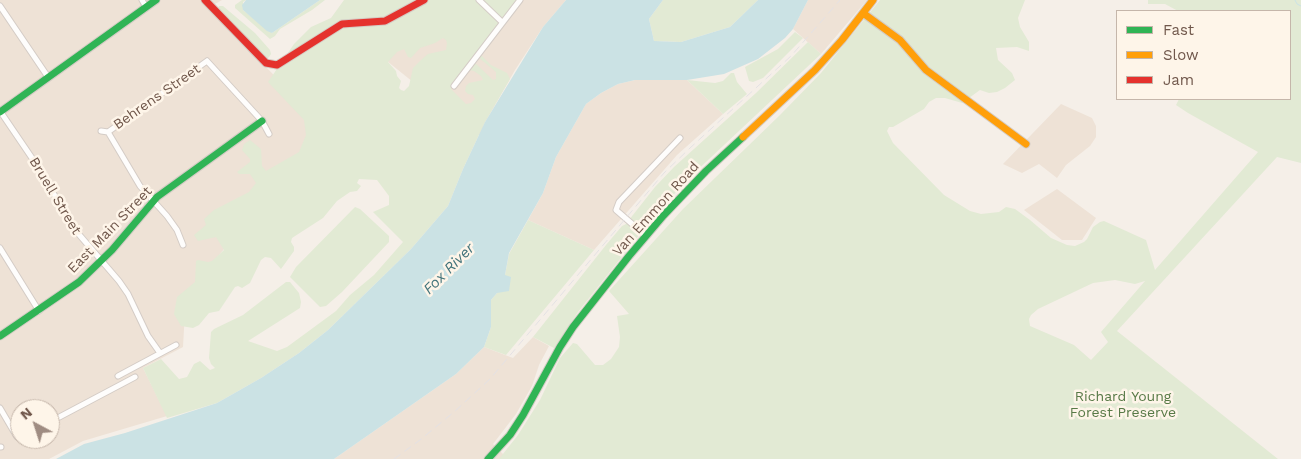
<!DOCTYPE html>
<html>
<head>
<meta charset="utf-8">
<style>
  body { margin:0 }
  #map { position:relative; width:1301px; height:459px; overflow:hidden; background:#f5efe8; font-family:"Work Sans",sans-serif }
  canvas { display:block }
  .legend { position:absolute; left:1116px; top:10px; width:175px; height:90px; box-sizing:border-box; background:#fef5e9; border:1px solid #c5b6aa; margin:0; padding:6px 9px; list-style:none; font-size:15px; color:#70574b }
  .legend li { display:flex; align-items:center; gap:10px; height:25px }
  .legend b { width:25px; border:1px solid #c5b6aa }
  .north { position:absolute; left:10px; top:399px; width:50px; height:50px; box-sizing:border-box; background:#fef5e9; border:1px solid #c5b6aa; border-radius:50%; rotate:320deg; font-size:14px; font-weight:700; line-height:20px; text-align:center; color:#70574b }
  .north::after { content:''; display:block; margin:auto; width:18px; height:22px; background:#9f8c82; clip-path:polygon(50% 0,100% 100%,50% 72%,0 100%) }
</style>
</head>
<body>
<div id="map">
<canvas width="1301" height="459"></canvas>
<ul class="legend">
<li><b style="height:6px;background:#30b455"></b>Fast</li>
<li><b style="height:6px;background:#ff9f0a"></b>Slow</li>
<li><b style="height:6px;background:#e5322d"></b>Jam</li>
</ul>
<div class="north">N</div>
</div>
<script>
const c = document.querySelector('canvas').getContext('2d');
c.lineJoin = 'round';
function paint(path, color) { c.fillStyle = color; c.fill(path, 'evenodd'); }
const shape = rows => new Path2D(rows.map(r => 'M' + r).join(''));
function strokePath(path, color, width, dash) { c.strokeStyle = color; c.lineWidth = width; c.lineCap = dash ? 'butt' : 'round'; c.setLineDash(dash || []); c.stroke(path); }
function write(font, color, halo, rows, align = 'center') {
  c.font = font + ' "Work Sans",sans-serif'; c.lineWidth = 5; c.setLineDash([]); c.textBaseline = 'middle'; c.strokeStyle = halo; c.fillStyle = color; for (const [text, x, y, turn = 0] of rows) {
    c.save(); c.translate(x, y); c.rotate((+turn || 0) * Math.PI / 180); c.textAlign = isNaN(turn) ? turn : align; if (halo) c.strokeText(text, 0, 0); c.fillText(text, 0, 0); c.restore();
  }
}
const residential = shape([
  [0,0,222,0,208,8,319,121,322,147,225,248,186,293,183,347,143,368,167,416,83,441,49,459,0,459],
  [20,409,50,409,50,439,20,439],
  [517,0,566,0,543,27,515,70,485,122,480,136,346,28],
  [808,0,867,0,821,54,793,29],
  [635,80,687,80,723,114,677,155,594,250,528,220,543,193,556,157,586,104,601,93,618,84],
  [1061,104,1092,118,1096,126,1096,137,1090,146,1066,165,1057,178,1039,164,1022,173,1003,164],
  [1057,189,1096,218,1082,240,1062,240,1024,210],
  [533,337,549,346,539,365,532,386,516,414,493,444,508,459,334,459,456,374,484,347,513,358]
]);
const green = shape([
  [242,0,246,0,243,2,243,10,272,33,320,0,325,0,312,10,280,29,275,36,270,39,235,8,235,5],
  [344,0,518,0,460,73,451,89,466,104,471,103,475,99,473,95,468,94,465,91,466,86,469,83,483,80,481,76,474,71,469,70,475,63,493,80,496,79,496,72,478,57,480,54,491,65,507,73,510,79,485,122,463,169,448,206,411,249,328,330,299,353,261,378,217,403,167,418,143,368,161,359,179,379,187,377,194,364,200,361,210,370,215,368,211,364,209,358,211,332,214,329,243,315,286,282,290,282,299,293,301,302,300,308,248,341,277,351,287,347,336,311,350,295,374,275,403,242,373,212,389,205,389,196,377,180,359,179,357,183,361,186,357,191,350,192,337,201,323,218,292,238,291,242,294,247,294,251,281,269,271,258,265,257,261,260,250,283,242,288,238,286,235,287,219,311,209,313,199,325,193,328,181,326,174,314,177,297,195,282,196,261,198,260,208,262,212,261,224,250,216,237,198,241,194,235,206,225,204,219,214,210,249,192,256,183,250,174,239,174,237,172,250,162,250,159,242,150,244,144,250,140,261,149,262,166,266,171,299,152,306,135,304,120,268,82,294,44,311,27,331,18],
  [443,38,446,40,447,43,446,50,428,54,421,60,413,68,409,86,404,91,401,90,399,88,401,81,397,76,396,71,388,62,397,52,404,49,408,57,411,58,420,48,435,43],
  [663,0,758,0,730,27,681,42,654,41,649,19],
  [880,0,1025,0,1018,18,1020,27,1029,42,1029,51,1017,47,996,48,998,60,1012,73,1015,80,1005,88,997,92,989,93,980,90,962,103,945,98,936,98,929,102,924,109,893,127,889,127,887,131,893,143,944,195,970,211,981,214,999,212,1006,207,1015,209,1030,220,1051,238,1067,245,1075,246,1084,242,1087,239,1093,227,1100,222,1104,221,1146,240,1155,270,1258,152,1188,113,1176,105,1179,99,1290,99,1290,11,1178,11,1165,4,1148,4,1148,0,1301,0,1301,163,1277,157,1117,331,1278,459,499,459,518,435,540,400,560,358,573,343,577,344,595,365,603,365,611,359,619,347,620,337,617,316,629,314,609,291,683,209,780,115,821,73],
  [1115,280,1135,284,1145,281,1101,332,1108,342,1091,360,1074,345,1030,326,1029,319,1031,315,1038,309,1093,283],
  [219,6,223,6,255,33,270,50,271,54,269,57,266,60,217,10],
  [795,32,803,38,763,78,753,82,749,81,745,67,778,49],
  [808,42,821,54,691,176,663,206,642,231,629,220,655,187,674,167,756,93],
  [731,73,734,73,737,82,747,94,723,114,687,80,715,83,723,81],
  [355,207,360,209,389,236,389,242,342,292,326,306,320,307,290,277,296,267],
  [528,220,594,250,506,355,484,347,491,327,491,300,497,293,505,275,509,254],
  [628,223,640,234,578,312,554,348,533,337,606,245,622,226]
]);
const water = shape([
  [246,0,320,0,272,33,267,31,243,10,242,5],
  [566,0,663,0,649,19,654,41,681,42,730,27,758,0,808,0,793,29,785,38,758,59,724,74,687,80,635,80,618,84,601,93,586,104,556,157,543,193,509,253,505,275,511,277,509,291,497,293,491,300,491,327,484,347,456,374,334,459,56,459,84,444,125,433,217,403,261,378,299,353,328,330,411,249,448,206,463,169,485,122,543,27]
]);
const stream = shape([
  [1295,0,1297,4,1301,6]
]);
const street = shape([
  [142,0,146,7],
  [479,0,502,22],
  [0,6,48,77],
  [207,61,262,121,269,134],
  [454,86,520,0],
  [0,111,34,161,76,231,119,281,128,294,148,336,160,353],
  [101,131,108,132,207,61],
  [108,132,140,186,167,216,177,230,183,245],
  [646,236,616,210,619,202,680,138],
  [0,248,39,311],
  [118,376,176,345],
  [0,408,17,437,20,436],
  [50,422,135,377],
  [0,447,1,447]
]);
const fast = shape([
  [0,112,156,0],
  [0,336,79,282,112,250,157,197,262,121],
  [488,459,510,435,523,415,560,347,573,327,629,256,663,216,706,171,743,137]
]);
const slow = shape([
  [863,13,900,40,926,70,1026,144],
  [743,137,815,70,842,40,873,0]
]);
const jam = shape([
  [205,0,266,63,277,65,342,24,385,21,424,0]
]);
const rail = shape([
  [394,459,420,440,454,412,490,379,664,173,690,148,791,56,840,0]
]);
const streetNames = [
  ["Behrens Street",157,97,-35],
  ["Bruell Street",55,196,59],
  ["Van Emmon Road",656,209,-48],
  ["East Main Street",110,230,-46]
];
const parkNames = [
  ["Richard Young",1123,397],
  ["Forest Preserve",1123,413]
];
const waterNames = [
  ["Fox River",449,269,-45]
];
paint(residential, '#eee2d6');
paint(green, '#e2ead4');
paint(water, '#cbe2e4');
strokePath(stream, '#cbe2e4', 1);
strokePath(street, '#d4ccc6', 7);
strokePath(fast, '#d4ccc5', 9);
strokePath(slow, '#d4ccc5', 9);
strokePath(jam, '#d4ccc5', 9);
strokePath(street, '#fefdfc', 5);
strokePath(fast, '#30b455', 7);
strokePath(slow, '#ff9f0a', 7);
strokePath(jam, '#e5322d', 7);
strokePath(rail, '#e4e1e4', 1, [8, 5]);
write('14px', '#70574b', '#fef5e9', streetNames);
write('14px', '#587a47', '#fef5e9', parkNames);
write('italic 15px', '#43747b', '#fef5e9', waterNames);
</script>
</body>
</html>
